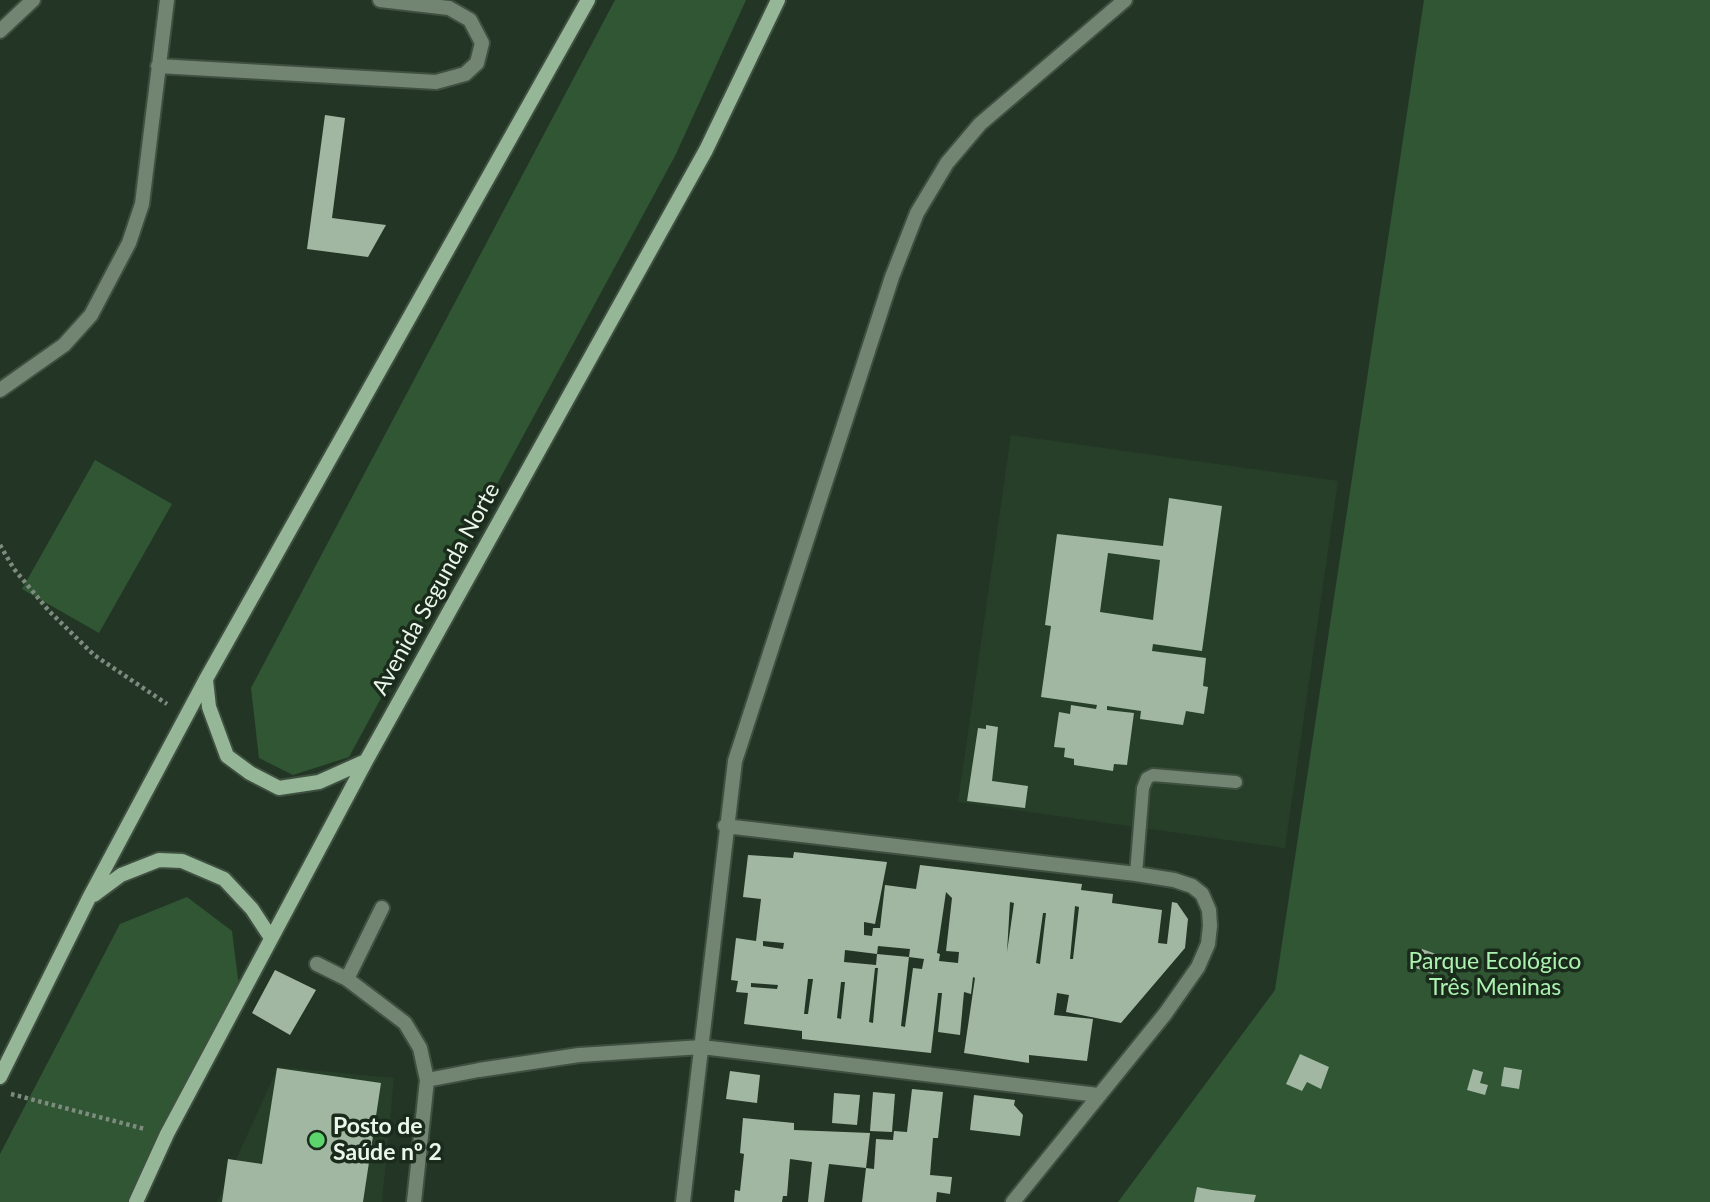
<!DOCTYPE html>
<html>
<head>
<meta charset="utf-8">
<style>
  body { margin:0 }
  canvas { display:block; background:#233525 }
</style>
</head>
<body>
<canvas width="1710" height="1202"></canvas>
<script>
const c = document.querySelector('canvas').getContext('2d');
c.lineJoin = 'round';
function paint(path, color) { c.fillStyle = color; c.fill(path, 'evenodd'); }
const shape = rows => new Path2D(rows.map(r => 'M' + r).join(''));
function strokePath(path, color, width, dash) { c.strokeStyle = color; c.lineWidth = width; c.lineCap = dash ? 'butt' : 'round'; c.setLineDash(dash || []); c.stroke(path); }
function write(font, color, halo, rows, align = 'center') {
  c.font = font + ' Lato,sans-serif'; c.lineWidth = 7; c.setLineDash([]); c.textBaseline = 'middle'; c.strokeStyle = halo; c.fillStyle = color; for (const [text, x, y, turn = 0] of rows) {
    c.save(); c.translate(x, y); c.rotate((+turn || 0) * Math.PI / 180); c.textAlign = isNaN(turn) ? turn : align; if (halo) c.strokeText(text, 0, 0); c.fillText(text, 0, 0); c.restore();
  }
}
const built = shape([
  [1011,435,1338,481,1285,848,958,802],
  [278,1067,394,1078,382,1202,217,1202]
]);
const green = shape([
  [615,0,746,0,675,156,349,757,293,775,259,758,251,688],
  [1424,0,1710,0,1710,1202,1118,1202,1275,990],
  [95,460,172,504,99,633,22,589],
  [187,897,232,931,240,995,132,1202,0,1202,0,1154,120,924]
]);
const building = shape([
  [325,115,345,118,332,218,386,225,368,257,307,249],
  [1169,498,1222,506,1202,651,1153,644,1152,651,1206,658,1203,686,1208,687,1204,714,1186,711,1183,725,1140,719,1141,711,1107,706,1107,710,1134,713,1127,765,1114,764,1113,771,1074,765,1074,759,1064,757,1065,748,1054,747,1059,712,1070,714,1071,705,1096,709,1097,705,1041,697,1051,626,1045,625,1057,534,1163,546],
  [1108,553,1160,560,1153,620,1100,612],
  [986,725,998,727,992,781,1028,786,1025,808,967,801,978,728,986,729],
  [794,852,887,862,875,924,864,922,864,935,872,936,873,928,880,928,885,885,916,889,920,865,1082,884,1081,890,1113,894,1112,903,1162,910,1158,943,1167,944,1172,902,1177,903,1188,919,1185,948,1121,1023,1066,1012,1069,995,1057,993,1054,1015,1093,1019,1087,1061,1029,1055,1029,1063,964,1053,975,978,973,977,971,994,964,992,960,1035,938,1032,942,993,938,993,931,1053,802,1039,802,1031,744,1024,748,993,736,992,738,981,731,980,736,938,756,941,761,899,743,897,748,855,793,858],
  [946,892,952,898,946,951,959,952,958,963,939,961,940,954,937,953],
  [1010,902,1014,903,1007,952],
  [1075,906,1079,907,1073,959,1070,959],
  [1043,913,1046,913,1040,964,1036,963],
  [763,941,784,943,783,949,763,946],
  [878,946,910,949,909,957,877,954,876,965,844,962,845,950,877,954],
  [909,957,924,959,922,969,913,968,905,1027,901,1026],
  [875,968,878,968,873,1023,869,1022],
  [808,979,813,979,808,1014,804,1014],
  [841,982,845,982,841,1019,837,1018],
  [751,983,778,985,777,989,751,987],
  [1422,949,1439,955,1433,974,1407,965,1412,951,1420,954],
  [275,970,316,990,290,1035,252,1013],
  [1300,1054,1329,1067,1321,1089,1307,1082,1302,1091,1286,1084],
  [1504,1067,1522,1070,1519,1089,1501,1086],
  [277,1068,381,1083,363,1202,222,1202,228,1159,262,1164],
  [1473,1069,1483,1072,1480,1083,1488,1085,1485,1095,1467,1090],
  [730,1071,760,1075,757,1103,726,1099],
  [912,1089,943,1092,938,1138,933,1138,930,1175,952,1177,950,1194,937,1192,936,1202,862,1202,866,1168,874,1169,876,1139,893,1140,894,1131,907,1132],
  [873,1092,895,1094,892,1132,870,1131],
  [834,1093,860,1095,857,1125,832,1123],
  [974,1095,1015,1100,1014,1105,1023,1115,1020,1136,970,1130],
  [743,1118,794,1123,794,1130,870,1133,866,1168,829,1164,824,1202,808,1202,812,1162,790,1159,787,1196,783,1196,782,1202,734,1202,735,1190,740,1191,744,1154,740,1153],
  [1197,1187,1212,1190,1256,1195,1254,1202,1194,1202]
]);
const path = shape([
  [0,545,14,569,49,611,94,655,167,704],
  [11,1094,145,1129]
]);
const lane = shape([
  [1136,874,1143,788,1147,778,1153,775,1236,782]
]);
const street = shape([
  [0,31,33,0],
  [158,66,436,82,465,74,477,63,482,43,470,20,449,8,380,0],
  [0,390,64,345,91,315,129,243,142,204,167,0],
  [725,826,1136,874,1174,880,1192,886,1202,894,1209,910,1210,926,1208,944,1198,967,1165,1014,1013,1202],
  [382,908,347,979,405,1023,420,1048,427,1080],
  [317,964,347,979],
  [414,1202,427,1080,479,1070,579,1055,702,1047,1098,1095],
  [683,1202,735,761,892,277,917,213,947,163,980,124,1125,0]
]);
const secondary = shape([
  [206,680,209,707,227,756,250,773,279,788,319,782,366,761],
  [94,895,121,875,159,860,182,861,224,879,252,909,271,938],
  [0,1077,89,898,206,679,588,0],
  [136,1202,167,1134,366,761,706,150,778,0]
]);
const markers = [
  [317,1140,9,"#5cd56d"]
];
const streetNames = [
  ["Avenida Segunda Norte",436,589,-61]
];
const parkNames = [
  ["Parque Ecológico",1495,962],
  ["Três Meninas",1495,988]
];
const poiNames = [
  ["Posto de",333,1127],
  ["Saúde nº 2",333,1153]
];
paint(built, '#273f29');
paint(green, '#305634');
paint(building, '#a1b7a2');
strokePath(lane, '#3f5041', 16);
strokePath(street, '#3f5041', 18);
strokePath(secondary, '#3f5041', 18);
strokePath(path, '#7d8c7e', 4.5, [3.5, 3.5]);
strokePath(lane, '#718572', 12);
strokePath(street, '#718572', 14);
strokePath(secondary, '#95b697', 14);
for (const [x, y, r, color] of markers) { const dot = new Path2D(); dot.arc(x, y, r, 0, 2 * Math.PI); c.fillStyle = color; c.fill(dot); strokePath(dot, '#1a2b1b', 2.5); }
write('23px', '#ebf6eb', '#1a2b1b', streetNames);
write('23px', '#abf1b0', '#1a2b1b', parkNames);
write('bold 23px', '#ebf6eb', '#1a2b1b', poiNames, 'left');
</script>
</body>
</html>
